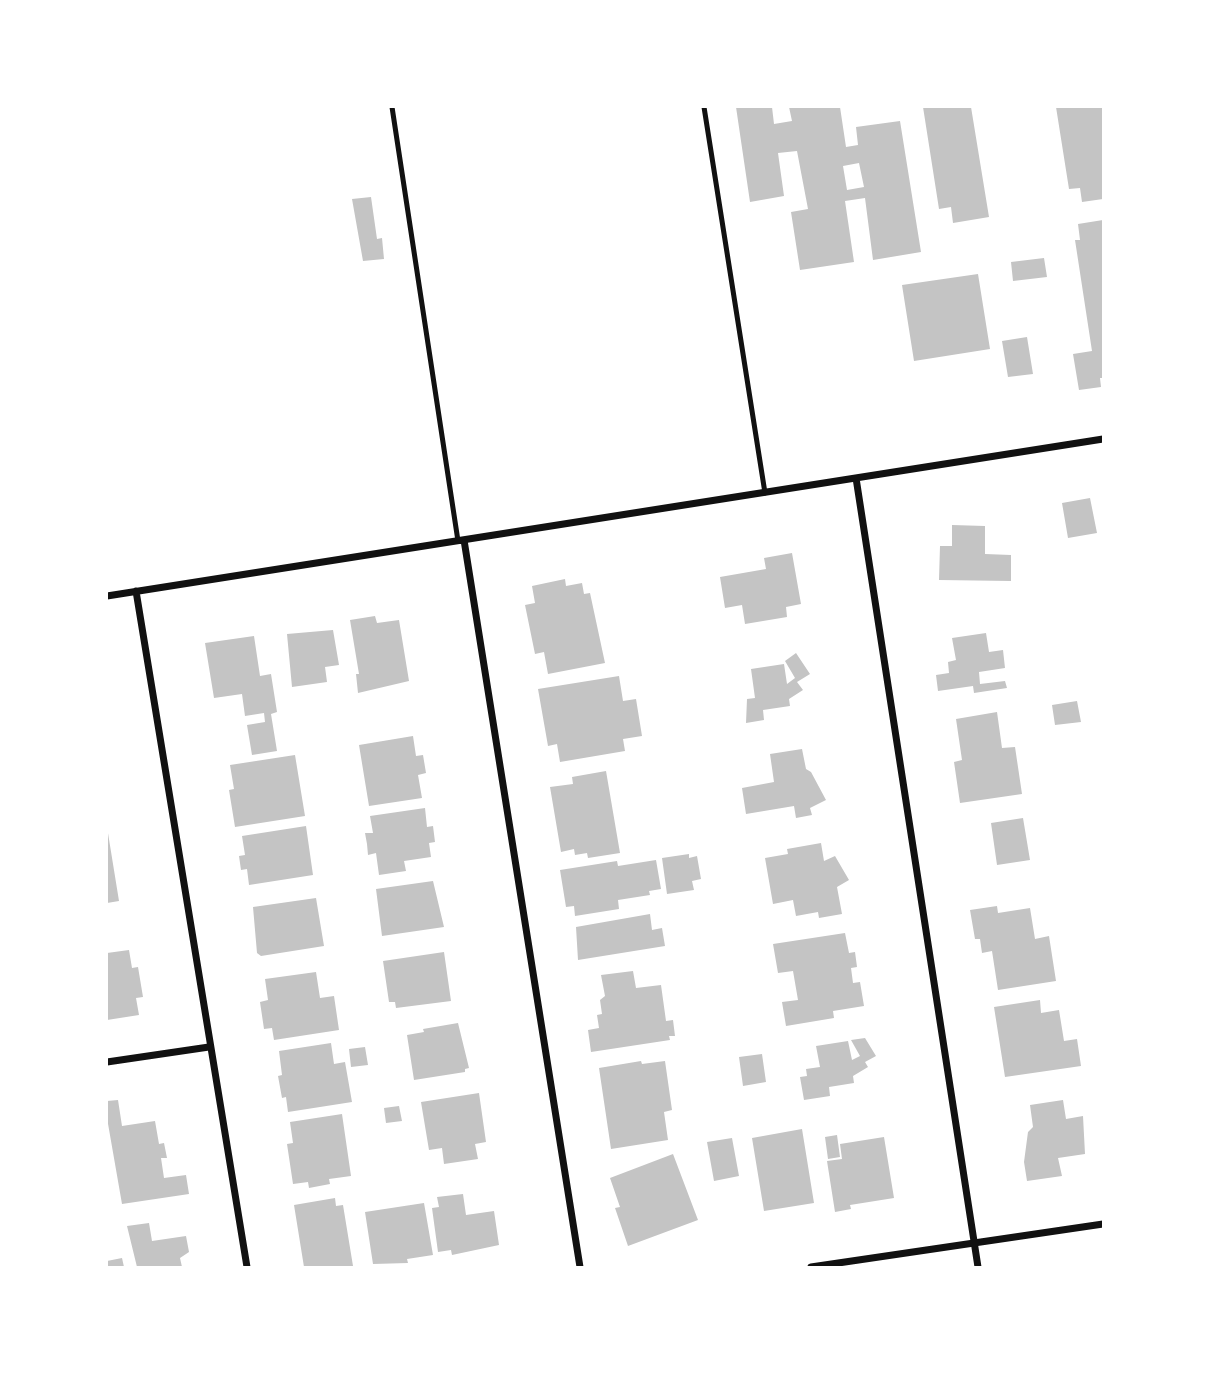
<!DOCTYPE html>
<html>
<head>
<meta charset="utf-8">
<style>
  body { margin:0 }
  #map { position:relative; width:1210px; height:1374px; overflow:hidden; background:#fff; font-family:Barlow,sans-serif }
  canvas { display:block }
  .frame { position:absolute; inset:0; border:108px solid #fff; pointer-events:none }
</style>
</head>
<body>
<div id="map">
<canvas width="1210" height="1374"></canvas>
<div class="frame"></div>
</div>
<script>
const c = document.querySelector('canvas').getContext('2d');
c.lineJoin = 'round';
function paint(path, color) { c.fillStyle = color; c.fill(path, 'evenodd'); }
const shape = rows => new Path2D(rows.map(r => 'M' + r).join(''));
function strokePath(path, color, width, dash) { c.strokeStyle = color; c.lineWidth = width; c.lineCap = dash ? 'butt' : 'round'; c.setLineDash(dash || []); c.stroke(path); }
const building = shape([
  [736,107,772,107,774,124,792,121,789,107,840,107,846,147,858,145,856,127,900,121,921,252,873,260,865,198,845,201,854,262,800,270,791,212,808,209,797,151,778,153,784,196,750,202],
  [859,163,864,187,847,190,843,166],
  [923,107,971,107,989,217,953,223,951,207,939,209],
  [1056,107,1103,107,1103,199,1082,202,1080,188,1069,189],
  [371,197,377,239,382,238,384,259,363,261,352,199],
  [1103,220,1103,378,1100,378,1101,387,1079,390,1073,354,1092,351,1075,240,1080,240,1078,224],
  [1044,258,1047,277,1013,281,1011,262],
  [978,274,990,349,914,361,902,285],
  [1027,337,1033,374,1008,377,1002,341],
  [1090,498,1097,533,1068,538,1062,503],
  [952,525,985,526,985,554,1011,555,1011,581,939,580,940,546,952,546],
  [792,553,801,604,786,607,787,617,745,624,742,605,725,608,720,577,766,569,764,558],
  [565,579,566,586,582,583,584,594,590,593,605,663,548,674,544,652,535,654,525,605,535,603,532,586],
  [375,616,377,623,399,620,409,681,358,693,356,674,359,674,350,620],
  [333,630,339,665,325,667,327,682,292,687,287,634],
  [986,633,989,652,1003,650,1005,668,979,672,980,684,1005,681,1007,688,974,693,973,686,938,691,936,675,949,673,948,662,956,660,952,638],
  [254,636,260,676,271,674,277,712,271,714,277,751,252,755,247,725,265,722,264,713,245,716,242,694,214,698,205,643],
  [796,653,810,674,797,682,803,690,789,699,790,706,763,710,764,720,746,723,747,699,755,698,751,669,784,664,787,684,795,678,785,661],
  [619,676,623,701,636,699,642,736,623,739,625,751,560,762,557,744,548,746,538,689],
  [1077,701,1081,722,1055,725,1052,705],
  [997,712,1002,748,1015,747,1022,794,960,803,954,762,962,760,956,719],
  [413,736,416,756,423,755,426,773,418,775,422,798,369,806,359,745],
  [802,749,806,769,811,772,826,800,810,808,812,815,796,818,794,806,746,814,742,788,774,782,770,754],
  [295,755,305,816,235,827,229,790,234,789,230,765],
  [606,771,620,853,588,858,587,853,575,855,574,849,561,852,550,787,573,784,572,777],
  [425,808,427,827,433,826,435,842,429,843,431,857,404,861,406,871,379,875,376,853,368,855,367,844,365,833,373,833,370,816],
  [1023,818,1030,860,997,865,991,823],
  [306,826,313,875,249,885,247,869,241,870,239,856,245,855,242,836],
  [107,827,119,901,107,903],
  [821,843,824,861,835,856,849,880,837,887,842,914,819,918,818,912,796,916,793,900,773,904,765,858,788,854,787,849],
  [689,854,689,858,697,856,701,879,692,881,694,890,667,894,662,858],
  [656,860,661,889,649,891,650,895,618,900,619,909,575,916,574,906,566,907,560,870,617,861,618,866],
  [433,881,444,927,382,936,376,889],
  [316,898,324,946,261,956,257,953,253,907],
  [997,906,998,913,1030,908,1035,939,1049,936,1056,981,998,990,992,951,982,953,980,939,975,939,970,910],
  [650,914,652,930,662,928,665,946,578,960,576,927],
  [845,933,849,953,855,952,857,967,851,968,853,983,860,982,864,1006,833,1011,834,1018,786,1026,782,1002,798,1000,793,971,778,973,773,944],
  [129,950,132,968,138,967,143,997,136,998,139,1015,107,1020,107,953],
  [444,952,451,1001,396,1008,395,1002,389,1002,383,961],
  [633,971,636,988,661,985,666,1021,673,1020,675,1036,669,1036,670,1040,591,1052,588,1030,599,1028,597,1015,602,1014,600,1000,605,996,601,975],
  [316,972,320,998,334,996,339,1030,274,1040,272,1028,264,1029,260,1002,268,1000,265,979],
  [1040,1000,1041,1013,1059,1010,1064,1041,1077,1039,1081,1066,1005,1077,994,1007],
  [458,1023,469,1068,465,1069,465,1072,414,1080,407,1035,424,1032,423,1029],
  [865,1038,876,1056,865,1062,868,1067,853,1076,854,1083,829,1087,830,1096,804,1100,800,1077,807,1076,806,1069,820,1067,816,1046,848,1041,852,1060,860,1056,851,1040],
  [331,1043,334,1064,345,1062,352,1102,288,1112,286,1097,282,1098,278,1076,282,1075,279,1051],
  [365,1047,368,1065,351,1067,349,1049],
  [762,1054,766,1082,743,1086,739,1057],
  [641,1061,642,1064,665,1061,672,1110,664,1112,668,1140,611,1149,599,1068],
  [479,1093,486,1142,475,1144,478,1159,444,1164,442,1148,429,1150,421,1102],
  [118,1100,122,1126,155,1121,159,1144,164,1143,167,1158,161,1158,164,1178,186,1175,189,1194,122,1204,107,1118,107,1101],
  [1063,1100,1066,1119,1083,1116,1085,1154,1058,1158,1062,1176,1027,1181,1024,1162,1028,1132,1033,1127,1030,1105],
  [399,1106,402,1121,386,1123,384,1108],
  [342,1114,351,1176,329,1179,330,1184,309,1188,308,1182,293,1184,287,1144,293,1143,290,1122],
  [802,1129,814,1203,764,1211,752,1138],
  [837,1135,840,1157,828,1159,825,1137],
  [884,1137,894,1198,850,1205,851,1209,835,1212,827,1161,842,1159,840,1144],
  [732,1138,739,1176,714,1181,707,1142],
  [673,1154,698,1220,628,1246,615,1208,620,1207,610,1178],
  [463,1194,466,1215,494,1211,499,1245,452,1255,451,1250,438,1252,432,1208,439,1207,437,1197],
  [335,1198,336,1206,343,1205,353,1266,304,1267,294,1205],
  [424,1203,433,1255,407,1259,408,1263,373,1264,365,1212],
  [149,1223,152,1241,186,1236,189,1252,180,1258,182,1267,137,1267,127,1226],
  [122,1258,124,1267,107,1267,107,1261]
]);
const service = shape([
  [392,107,458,541],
  [704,107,765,493]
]);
const minor = shape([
  [856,478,978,1267],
  [464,540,580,1267],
  [136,591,247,1267],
  [107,596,1103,439],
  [107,1062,209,1047],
  [811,1267,1103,1224]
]);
paint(building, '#c4c4c4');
strokePath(service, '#111', 5);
strokePath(minor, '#111', 7);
</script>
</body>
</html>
